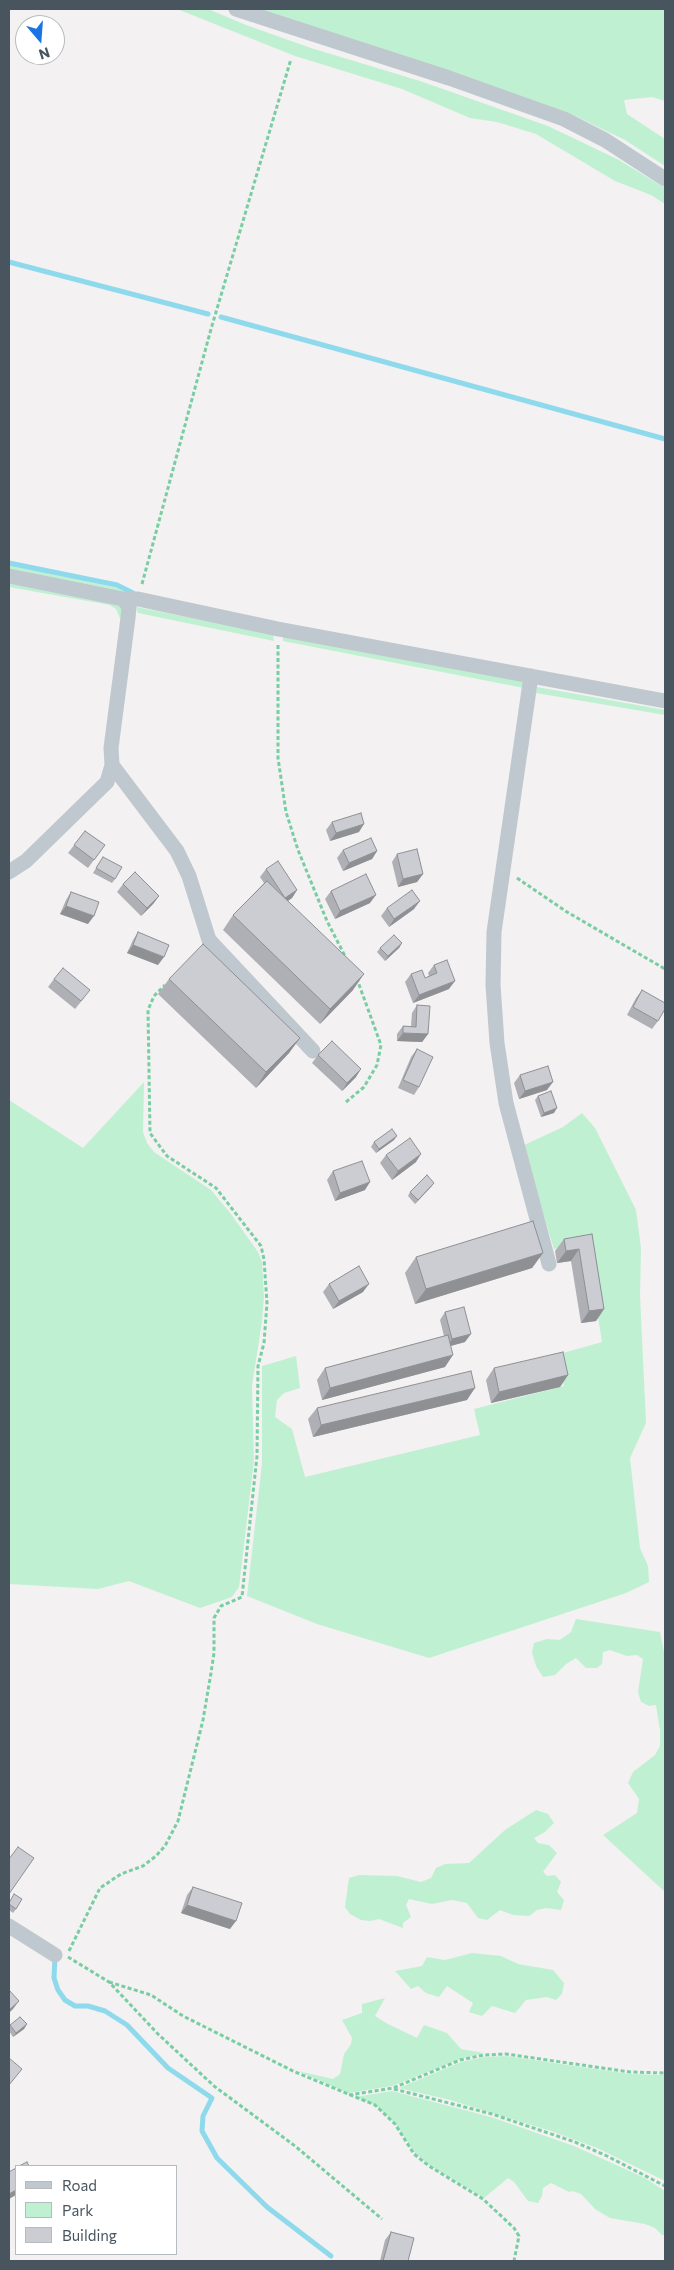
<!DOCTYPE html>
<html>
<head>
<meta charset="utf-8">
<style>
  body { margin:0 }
  #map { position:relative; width:674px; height:2270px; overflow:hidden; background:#f3f1f1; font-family:Commissioner,sans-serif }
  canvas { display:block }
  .frame { position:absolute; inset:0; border:10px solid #48545e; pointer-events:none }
  .legend { position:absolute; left:15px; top:2165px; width:162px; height:90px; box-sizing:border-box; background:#fff; border:1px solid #b6bbbf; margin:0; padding:6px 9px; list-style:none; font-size:15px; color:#48545e }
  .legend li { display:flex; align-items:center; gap:10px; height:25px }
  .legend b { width:25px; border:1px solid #b6bbbf }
  .north { position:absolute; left:15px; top:15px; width:50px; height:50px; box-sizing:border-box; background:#fff; border:1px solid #b6bbbf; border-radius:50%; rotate:162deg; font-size:14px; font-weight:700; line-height:20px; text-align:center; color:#48545e }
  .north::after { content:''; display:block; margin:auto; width:18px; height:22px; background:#1a75e4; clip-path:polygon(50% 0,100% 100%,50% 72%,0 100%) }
</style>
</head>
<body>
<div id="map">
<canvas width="674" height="2270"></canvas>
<div class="frame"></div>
<ul class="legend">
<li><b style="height:6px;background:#bfc8cf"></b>Road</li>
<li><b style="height:14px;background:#c0f0d2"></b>Park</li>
<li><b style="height:14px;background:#cbcdd3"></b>Building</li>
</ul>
<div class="north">N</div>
</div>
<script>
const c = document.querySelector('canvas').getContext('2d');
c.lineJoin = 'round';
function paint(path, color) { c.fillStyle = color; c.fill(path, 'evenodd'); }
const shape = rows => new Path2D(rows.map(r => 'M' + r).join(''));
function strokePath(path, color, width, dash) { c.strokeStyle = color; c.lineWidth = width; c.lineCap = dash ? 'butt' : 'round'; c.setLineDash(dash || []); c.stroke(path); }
const green = shape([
  [177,9,208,9,246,25,311,48,420,81,548,126,619,160,665,188,665,204,651,195,615,181,536,134,497,122,470,118,402,89,295,56],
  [252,9,665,9,665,101,652,97,624,100,627,114,665,139,665,166,625,140,573,115,483,83],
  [9,565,118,588,132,595,9,572],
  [9,581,116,602,121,608,123,625,116,609,110,605,9,587],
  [136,607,273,634,274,641,138,613],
  [283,635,526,682,524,688,283,641],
  [537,687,665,710,665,715,536,693],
  [144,1082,143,1132,147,1143,154,1152,211,1190,231,1214,258,1252,262,1262,264,1297,262,1321,252,1386,254,1460,239,1587,232,1597,200,1608,129,1581,98,1589,9,1584,9,1100,83,1148],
  [582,1113,595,1128,636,1210,641,1248,640,1295,646,1423,630,1458,640,1548,648,1566,649,1582,626,1593,429,1658,317,1624,247,1596,262,1463,262,1366,296,1356,300,1388,284,1393,277,1400,275,1417,292,1429,305,1477,480,1435,474,1409,564,1386,556,1355,602,1342,586,1244,554,1249,522,1146,563,1127],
  [576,1619,660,1632,665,1657,665,1892,603,1835,637,1813,639,1799,628,1783,633,1772,655,1755,660,1746,660,1730,656,1705,649,1706,641,1702,638,1692,643,1659,637,1655,627,1656,610,1650,603,1652,602,1664,597,1668,586,1668,576,1658,566,1664,555,1675,543,1677,536,1666,532,1652,534,1643,547,1639,560,1640,571,1632],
  [536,1810,548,1814,554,1823,545,1832,534,1838,538,1843,549,1845,557,1853,543,1872,547,1876,555,1875,561,1882,557,1892,564,1900,561,1910,546,1908,537,1910,529,1916,513,1915,500,1910,487,1920,478,1918,467,1903,452,1900,432,1904,409,1899,406,1905,411,1917,403,1923,403,1928,379,1919,370,1921,361,1920,350,1914,345,1907,349,1878,359,1875,397,1876,421,1882,431,1878,436,1868,445,1864,469,1863,505,1830],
  [472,1953,501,1956,518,1964,553,1970,564,1983,562,1994,556,2000,547,1997,526,2000,515,2013,492,2006,482,2016,469,2012,473,2003,447,1986,439,1997,426,1993,418,1986,411,1989,395,1971,422,1966,427,1957,445,1960],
  [385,1998,375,2016,386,2023,417,2038,424,2025,447,2033,461,2049,484,2053,460,2059,392,2086,348,2093,298,2071,333,2079,340,2074,344,2054,351,2044,352,2038,342,2020,362,2013,362,2004],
  [506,2056,630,2074,665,2075,665,2181,597,2148,551,2131,450,2100,399,2088,461,2062,484,2057],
  [392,2091,491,2117,574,2146,645,2178,665,2191,665,2235,662,2235,655,2228,645,2224,610,2218,595,2209,581,2194,573,2191,569,2192,551,2183,543,2188,542,2196,538,2203,528,2201,514,2182,508,2178,484,2198,429,2165,415,2153,395,2123,375,2105,355,2097]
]);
const stream = shape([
  [9,262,208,314],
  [221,317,665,439],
  [9,563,117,585,133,593],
  [55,1957,54,1978,58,1990,65,2000,75,2006,88,2006,105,2011,127,2025,168,2068,212,2098,203,2116,202,2131,217,2158,267,2207,331,2256]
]);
const path = shape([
  [142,584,211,329,291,59],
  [278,645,278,758,286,812,298,850,327,921,346,958],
  [517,878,567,912,665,969],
  [346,1102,364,1087,377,1065,381,1045,357,979],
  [69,1951,100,1888,121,1874,143,1866,156,1856,165,1846,178,1821,203,1720,211,1673,214,1653,214,1618,221,1606,242,1597,257,1456,258,1366,264,1343,267,1303,264,1259,261,1246,216,1188,167,1156,150,1133,148,1010,154,996,165,985],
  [68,1957,109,1982,158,2034,214,2086,295,2146,382,2219],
  [109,1982,151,1995,183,2016,295,2072,375,2105,395,2124,414,2154,429,2166,483,2199,514,2228,519,2236,514,2261],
  [394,2089,492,2114,575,2142,607,2156,665,2186],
  [349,2095,393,2088,460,2060,484,2055,506,2054,630,2072,665,2073]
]);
const minor = shape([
  [236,9,449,78,564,119,605,140,665,179],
  [9,576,123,599,138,599,278,629,665,701],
  [531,676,494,932,493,985,497,1043,506,1103,549,1264],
  [112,765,177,851,189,876,209,940,313,1051],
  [9,872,26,861,107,782,112,765,111,748,128,618,129,607,123,599],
  [9,1926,55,1955]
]);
const wall = shape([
  [332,822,359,832,330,841,326,830],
  [85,831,105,845,88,868,68,853],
  [343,850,377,851,372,859,343,871,337,858],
  [397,854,423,874,417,882,398,887,392,862],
  [103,857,115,879,112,883,93,873],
  [266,869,297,890,292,898,288,901,353,990,320,1024,223,930,233,915,264,883,260,877],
  [123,884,159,896,153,904,141,916,117,892],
  [331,891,370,903,335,919,325,899],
  [71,892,88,924,60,914,66,900],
  [387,908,414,909,389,927,381,916],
  [138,932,158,965,127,953,133,940],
  [402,943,399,948,385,961,377,952,380,948],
  [434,965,449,989,413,1003,405,982,411,974,425,978,429,976,428,973],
  [54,979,84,998,75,1009,48,987],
  [169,979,300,1038,289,1053,256,1088,158,994],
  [642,990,658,1021,652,1029,627,1015,636,998],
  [417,1005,428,1034,422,1042,397,1041,397,1034,403,1026,411,1026,412,1013],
  [417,1049,419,1087,414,1095,398,1088,411,1057],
  [318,1055,356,1077,342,1091,312,1063],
  [520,1075,547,1090,519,1099,514,1083],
  [538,1096,554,1113,541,1117,535,1100],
  [394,1140,376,1153,371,1147,374,1142],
  [386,1155,416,1162,392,1180,380,1163],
  [333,1171,365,1190,335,1201,327,1180],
  [434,1183,415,1204,408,1196,410,1192],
  [592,1234,604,1309,596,1321,581,1323,571,1261,557,1263,555,1251,564,1239],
  [543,1253,532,1268,415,1304,405,1273,416,1257],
  [329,1284,363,1292,333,1309,323,1292],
  [445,1312,465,1342,450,1346,445,1367,322,1400,317,1380,325,1368,444,1336,440,1320],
  [494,1368,568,1375,560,1387,491,1403,486,1380],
  [467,1400,313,1437,308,1419,317,1408],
  [193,1887,230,1929,181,1913,187,1895],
  [9,1902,16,1909,13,1913,9,1910],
  [27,2024,24,2029,13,2037,9,2031,9,2026,10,2025],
  [391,2232,408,2261,380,2261,385,2240]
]);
const shadedWall = shape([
  [364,824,359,832,330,841,336,833],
  [377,851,372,859,343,871,349,863],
  [423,874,417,882,398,887,403,879],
  [297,890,292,898,280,906,285,898],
  [376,895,370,903,335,919,340,911],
  [159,896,153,904,141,916,147,908],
  [420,901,414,909,389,927,394,919],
  [66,906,94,916,88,924,60,914],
  [402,943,399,948,385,961,388,956],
  [133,945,164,957,158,965,127,953],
  [364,974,353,990,320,1024,330,1009],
  [455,981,449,989,413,1003,419,995],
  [403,1033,428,1034,422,1042,397,1041],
  [300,1038,289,1053,256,1088,266,1072],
  [361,1069,356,1077,342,1091,347,1083],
  [553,1082,547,1090,519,1099,525,1091],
  [557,1108,554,1113,541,1117,544,1113],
  [397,1136,394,1140,376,1153,379,1149],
  [421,1154,416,1162,392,1180,398,1171],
  [370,1182,365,1190,335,1201,340,1193],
  [434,1183,431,1187,415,1204,418,1200],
  [579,1249,571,1261,557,1263,566,1251],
  [543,1253,532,1268,415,1304,426,1289],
  [369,1284,363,1292,333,1309,339,1301],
  [604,1309,596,1321,581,1323,589,1311],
  [471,1334,465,1342,447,1347,452,1339],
  [453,1355,445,1367,322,1400,330,1388],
  [568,1375,560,1387,491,1403,499,1392],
  [475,1388,467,1400,313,1437,321,1425],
  [187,1905,236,1921,230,1929,181,1913],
  [19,2001,13,2009,9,2013,9,2010],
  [27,2024,24,2029,13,2037,16,2033],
  [16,2190,16,2195,9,2199,9,2194]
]);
const building = shape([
  [361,813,364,824,336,833,332,822,361,813],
  [85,831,105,845,94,860,74,845,85,831],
  [371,838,377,851,349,863,343,850,371,838],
  [417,849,423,874,403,879,397,854,417,849],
  [103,857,122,867,115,879,96,868,103,857],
  [278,861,297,890,285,898,266,869,278,861],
  [135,872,159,896,147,908,123,884,135,872],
  [366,874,376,895,340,911,331,891,366,874],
  [267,881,364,974,330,1009,233,915,267,881],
  [412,890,420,901,394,919,387,908,412,890],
  [71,892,99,902,94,916,66,906,71,892],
  [138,932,169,945,164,957,133,945,138,932],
  [394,935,402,943,388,956,380,948,394,935],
  [203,944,300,1038,266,1072,169,979,203,944],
  [447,960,455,981,419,995,411,974,422,970,425,978,437,973,434,965,447,960],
  [63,968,90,990,81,1001,54,979,63,968],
  [642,990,665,1003,665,1009,658,1021,633,1007,642,990],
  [417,1005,430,1006,428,1034,403,1033,403,1026,416,1027,417,1005],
  [332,1041,361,1069,347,1083,318,1055,332,1041],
  [417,1049,433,1057,419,1087,403,1080,417,1049],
  [548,1066,553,1082,525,1091,520,1075,548,1066],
  [551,1091,557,1108,544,1113,538,1096,551,1091],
  [392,1129,397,1136,379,1149,374,1142,392,1129],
  [410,1138,421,1154,398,1171,386,1155,410,1138],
  [362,1161,370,1182,340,1193,333,1171,362,1161],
  [427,1175,434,1183,418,1200,410,1192,427,1175],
  [533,1221,543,1253,426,1289,416,1257,533,1221],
  [592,1234,604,1309,589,1311,579,1249,566,1251,564,1239,592,1234],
  [359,1266,369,1284,339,1301,329,1284,359,1266],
  [464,1307,471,1334,452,1339,445,1312,464,1307],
  [448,1335,453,1355,330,1388,325,1368,448,1335],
  [563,1352,568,1375,499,1392,494,1368,563,1352],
  [471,1371,475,1388,321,1425,317,1408,471,1371],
  [18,1847,34,1858,9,1894,9,1859,18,1847],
  [193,1887,242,1903,236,1921,187,1905,193,1887],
  [14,1894,22,1899,16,1909,9,1904,9,1903,14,1894],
  [9,1990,19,2001,9,2010,9,1990],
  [20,2017,27,2024,16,2033,10,2025,20,2017],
  [9,2058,22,2069,9,2085,9,2058],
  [27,2162,29,2166,19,2166,27,2162],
  [16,2168,16,2190,9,2194,9,2172,16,2168],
  [391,2232,414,2238,408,2261,383,2261,391,2232]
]);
paint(green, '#c0f0d2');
strokePath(stream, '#8edaec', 5);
strokePath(path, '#78cea2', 3, [4, 2.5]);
strokePath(minor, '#bfc8cf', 15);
paint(wall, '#afb0b5');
paint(shadedWall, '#8e9094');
paint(building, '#cbcdd3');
strokePath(building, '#8e9094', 1);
</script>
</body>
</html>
